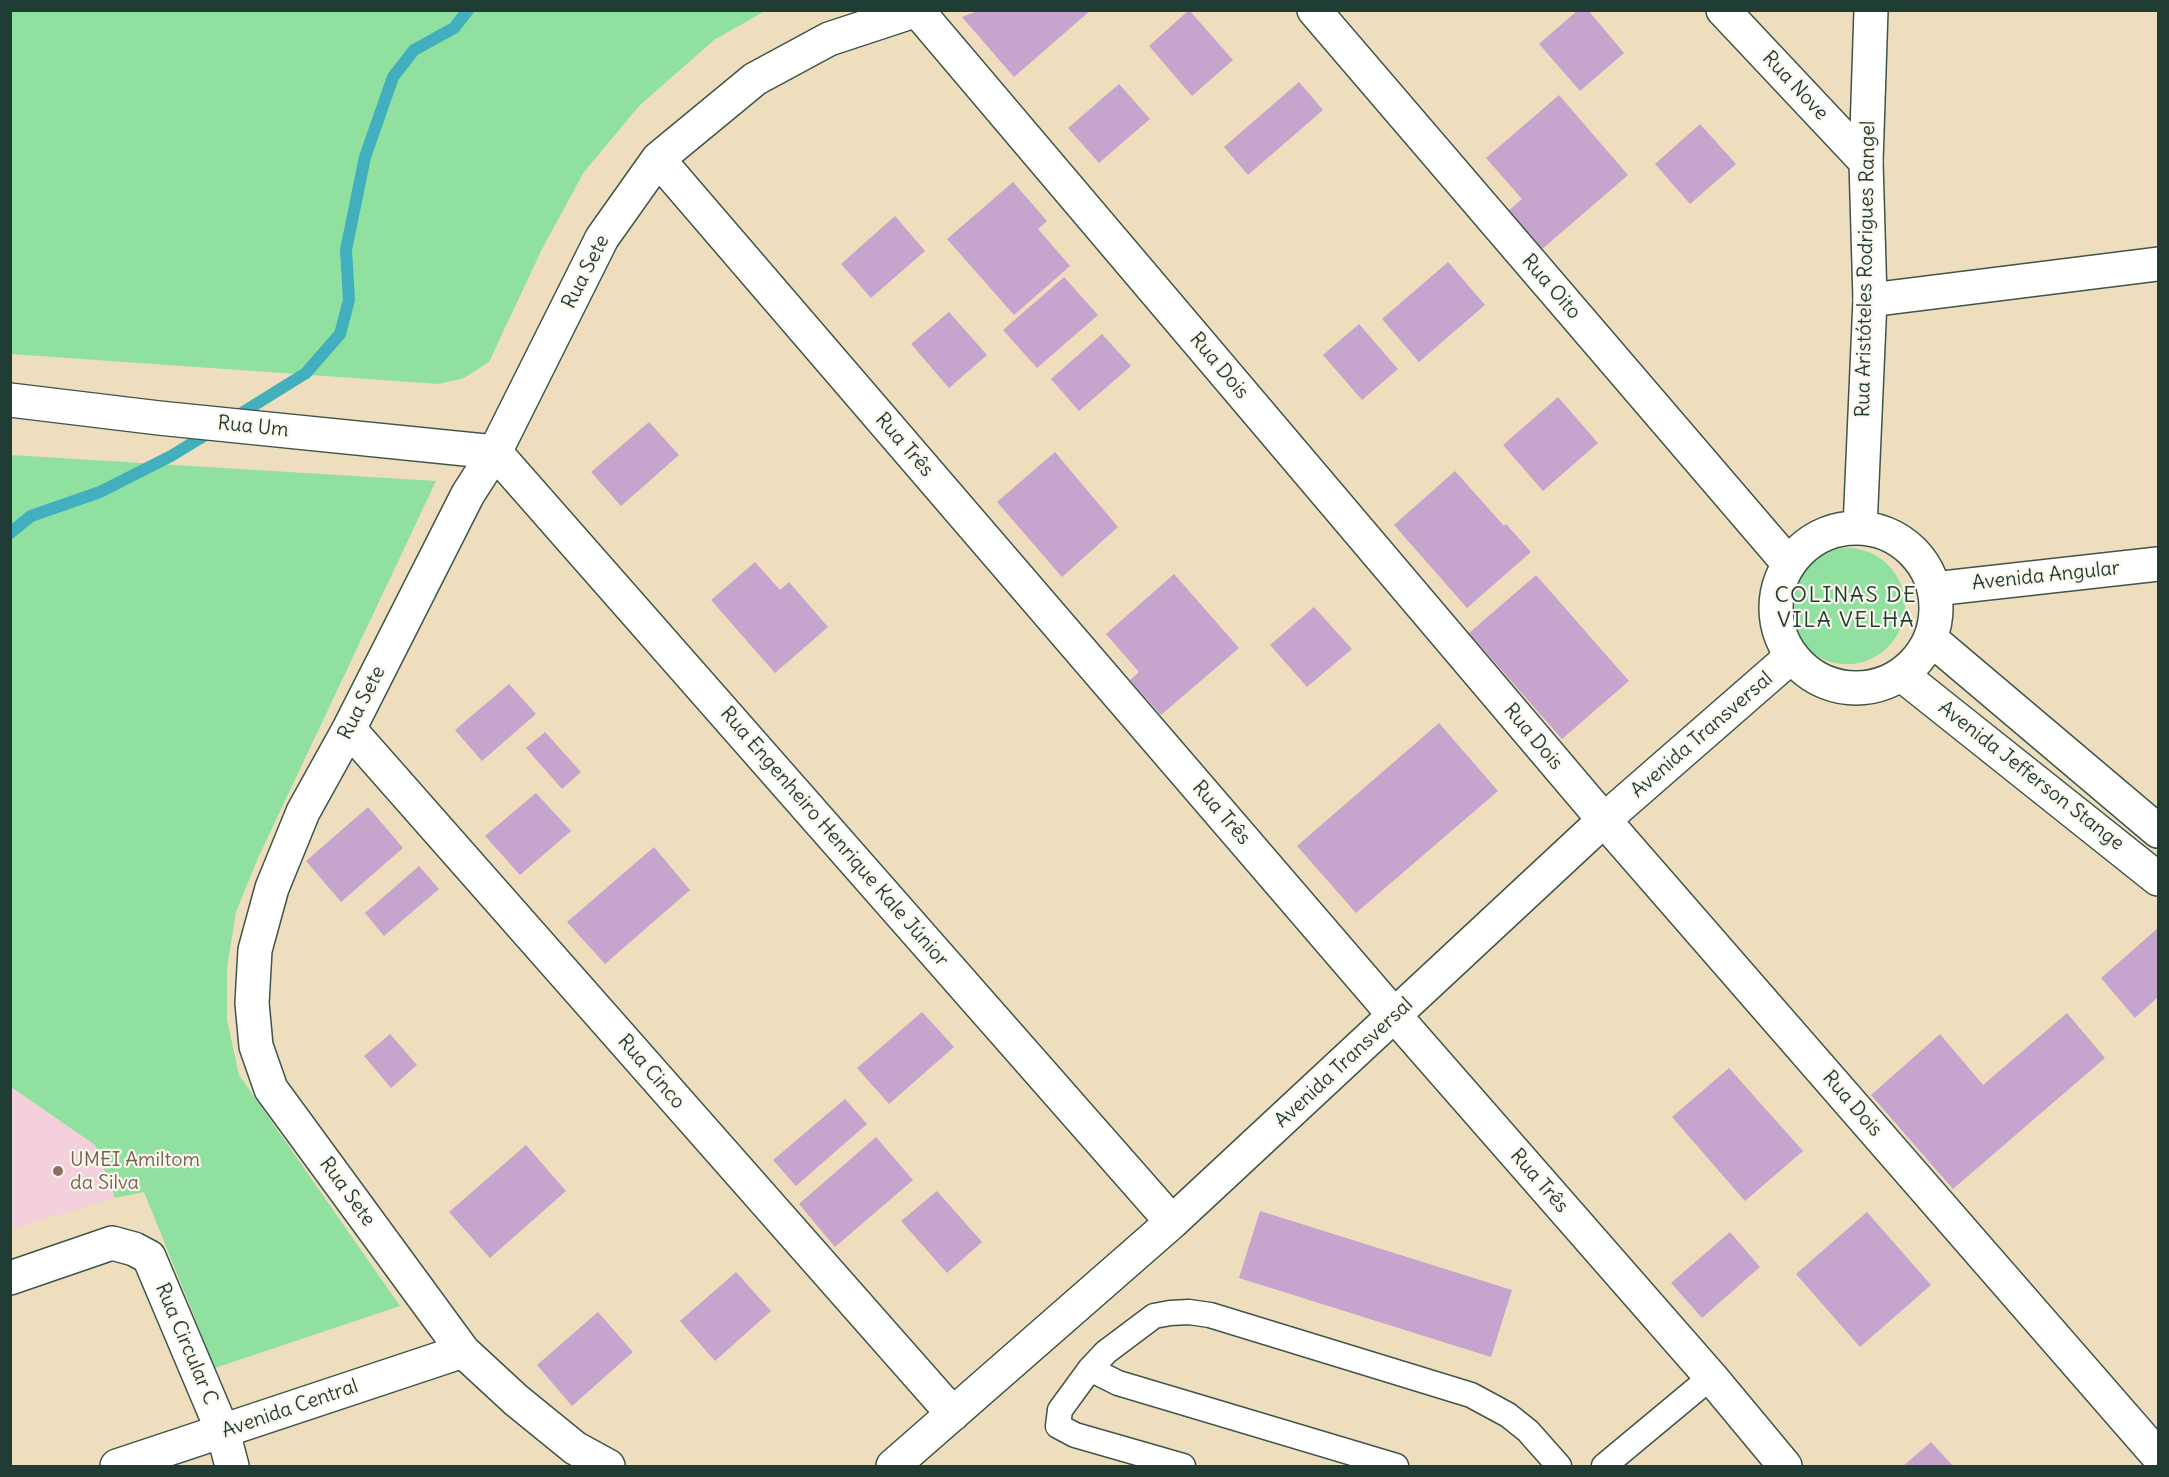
<!DOCTYPE html>
<html>
<head>
<meta charset="utf-8">
<style>
  body { margin:0 }
  #map { position:relative; width:2169px; height:1477px; overflow:hidden; background:#efdebd; font-family:Delius,sans-serif }
  canvas { display:block }
  .frame { position:absolute; inset:0; border:12px solid #1f3d34; pointer-events:none }
</style>
</head>
<body>
<div id="map">
<canvas width="2169" height="1477"></canvas>
<div class="frame"></div>
</div>
<script>
const c = document.querySelector('canvas').getContext('2d');
c.lineJoin = 'round';
function paint(path, color) { c.fillStyle = color; c.fill(path, 'evenodd'); }
const shape = rows => new Path2D(rows.map(r => 'M' + r).join(''));
function strokePath(path, color, width, dash) { c.strokeStyle = color; c.lineWidth = width; c.lineCap = dash ? 'butt' : 'round'; c.setLineDash(dash || []); c.stroke(path); }
function write(font, color, halo, rows, align = 'center') {
  c.font = font + ' Delius,sans-serif'; c.lineWidth = 4.5; c.setLineDash([]); c.textBaseline = 'middle'; c.strokeStyle = halo; c.fillStyle = color; for (const [text, x, y, turn = 0] of rows) {
    c.save(); c.translate(x, y); c.rotate((+turn || 0) * Math.PI / 180); c.textAlign = isNaN(turn) ? turn : align; if (halo) c.strokeText(text, 0, 0); c.fillText(text, 0, 0); c.restore();
  }
}
const built = shape([
  [10,1087,95,1145,115,1198,11,1229]
]);
const green = shape([
  [10,11,11,10,765,11,714,40,639,106,584,172,542,249,489,362,464,378,439,384,11,354],
  [11,455,436,481,258,858,236,912,227,968,227,1020,239,1075,400,1306,215,1368,144,1192,115,1198,95,1145,11,1087],
  '1789 606a58 58 0 1 1 116 0a58 58 0 1 1-116 0Z'
]);
const stream = shape([
  [232,419,306,373,340,334,349,300,346,250,365,157,393,77,414,50,454,28,468,10],
  [10,533,31,516,100,492,171,456,212,431]
]);
const building = shape([
  [980,10,1091,10,1014,77,962,17],
  [1189,10,1233,60,1192,96,1149,46],
  [1578,10,1588,10,1624,53,1580,91,1539,44],
  [1299,82,1323,110,1248,175,1224,147],
  [1119,84,1150,119,1099,163,1068,128],
  [1559,95,1628,175,1541,250,1507,212,1522,199,1486,158],
  [1700,124,1736,164,1690,204,1655,164],
  [1013,182,1047,221,1038,229,1070,266,1014,315,947,239],
  [895,216,925,251,871,298,841,264],
  [1448,262,1485,305,1419,362,1382,319],
  [1064,277,1098,315,1037,368,1003,330],
  [949,312,987,355,949,388,911,344],
  [1359,324,1398,369,1362,400,1323,355],
  [1102,334,1131,366,1079,411,1051,379],
  [1558,397,1598,443,1543,491,1503,445],
  [649,422,679,455,621,506,591,472],
  [1055,452,1118,527,1062,577,997,502],
  [1455,471,1504,526,1506,524,1531,552,1467,608,1394,525],
  [755,562,780,590,789,582,828,627,775,673,711,600],
  [1174,574,1239,648,1161,715,1130,680,1139,672,1106,634],
  [1536,575,1629,681,1562,739,1469,633],
  [1314,607,1352,649,1307,687,1270,645],
  [509,684,536,714,482,761,455,730],
  [1439,723,1498,791,1356,913,1297,846],
  [545,732,581,772,562,789,526,748],
  [536,793,571,831,520,875,485,836],
  [368,807,403,848,341,902,306,861],
  [654,847,690,890,605,964,567,922],
  [419,866,439,889,384,936,365,913],
  [2158,928,2158,997,2135,1018,2101,978],
  [922,1012,954,1047,889,1104,857,1068],
  [2067,1013,2105,1058,1953,1189,1871,1095,1940,1034,1983,1085],
  [390,1034,417,1065,391,1088,364,1056],
  [1729,1068,1803,1151,1745,1201,1672,1117],
  [845,1099,867,1124,796,1186,773,1160],
  [876,1137,913,1180,835,1247,799,1204],
  [526,1145,566,1191,490,1258,449,1212],
  [937,1191,982,1242,947,1273,901,1221],
  [1260,1211,1512,1290,1491,1357,1239,1278],
  [1867,1212,1931,1285,1860,1347,1796,1274],
  [1730,1232,1760,1267,1702,1318,1671,1283],
  [736,1272,771,1311,715,1361,680,1321],
  [598,1312,633,1352,572,1406,537,1365],
  [1931,1442,1953,1466,1903,1466]
]);
const service = shape([
  [1090,1369,1118,1383,1396,1466],
  [1183,1466,1075,1435,1058,1426,1060,1410,1090,1369,1106,1352,1154,1316,1170,1313,1189,1312,1210,1315,1471,1395,1508,1415,1528,1431,1559,1466],
  [1604,1466,1711,1377]
]);
const minor = shape([
  [917,10,1604,820,2158,1456],
  [1314,10,1789,564],
  [1723,10,1866,162],
  [658,159,1395,1016,1711,1377,1785,1466],
  [1870,300,2158,264],
  [10,400,159,418,495,452,1172,1222],
  [1934,589,2158,564],
  [349,729,953,1414],
  [10,1278,112,1243,134,1249,149,1257,223,1432,232,1466],
  [117,1466,463,1351],
  [608,1466,575,1448,516,1400,463,1351,271,1089,256,1046,252,1003,255,950,272,888,303,812,349,729,468,494,495,452,602,238,658,159,755,79,829,39,917,10],
  [893,1466,1172,1222,1604,820,1792,656]
]);
const tertiary = shape([
  [1860,528,1870,300,1866,162,1871,10],
  '1776 608a80 80 0 1 1 160 0a80 80 0 1 1-160 0Z',
  [1931,639,2158,831],
  [1902,675,2158,879]
]);
const markers = [
  [58,1171,6,"#8d6e63"]
];
const streetNames = [
  ["Rua Nove",1795,86,47],
  ["Rua Aristóteles Rodrigues Rangel",1866,269,-89],
  ["Rua Sete",586,272,-63],
  ["Rua Oito",1551,287,49],
  ["Rua Dois",1219,366,50],
  ["Rua Um",253,427,6],
  ["Rua Três",904,445,49],
  ["Avenida Angular",2046,576,-6],
  ["Rua Sete",362,703,-63],
  ["Avenida Transversal",1702,735,-41],
  ["Rua Dois",1533,737,50],
  ["Avenida Jefferson Stange",2031,776,38],
  ["Rua Três",1221,813,49],
  ["Rua Engenheiro Henrique Kale Júnior",834,837,49],
  ["Avenida Transversal",1344,1063,-43],
  ["Rua Cinco",651,1072,49],
  ["Rua Dois",1852,1104,49],
  ["Rua Três",1539,1181,49],
  ["Rua Sete",347,1192,54],
  ["Rua Circular C",186,1344,67],
  ["Avenida Central",290,1409,-19]
];
const educationNames = [
  ["UMEI Amiltom",70,1160],
  ["da Silva",70,1183]
];
const quarterNames = [
  ["COLINAS DE",1846,596],
  ["VILA VELHA",1846,621]
];
paint(built, '#f4cfdc');
paint(green, '#90e09f');
strokePath(stream, '#42afbf', 12);
paint(building, '#c6a4cd');
strokePath(service, '#3e5549', 27);
strokePath(minor, '#3e5549', 36);
strokePath(tertiary, '#3e5549', 36);
strokePath(service, '#fff', 24);
strokePath(minor, '#fff', 33);
strokePath(tertiary, '#fff', 33);
for (const [x, y, r, color] of markers) { const dot = new Path2D(); dot.arc(x, y, r, 0, 2 * Math.PI); c.fillStyle = color; c.fill(dot); strokePath(dot, '#fbf7ec', 2); }
write('20px', '#1f3d34', '#fbf7ec', streetNames);
write('20px', '#785e54', '#fbf7ec', educationNames, 'left');
c.letterSpacing = '1.5px';
write('22px', '#1f3d34', '#fbf7ec', quarterNames);
c.letterSpacing = '0px';
</script>
</body>
</html>
